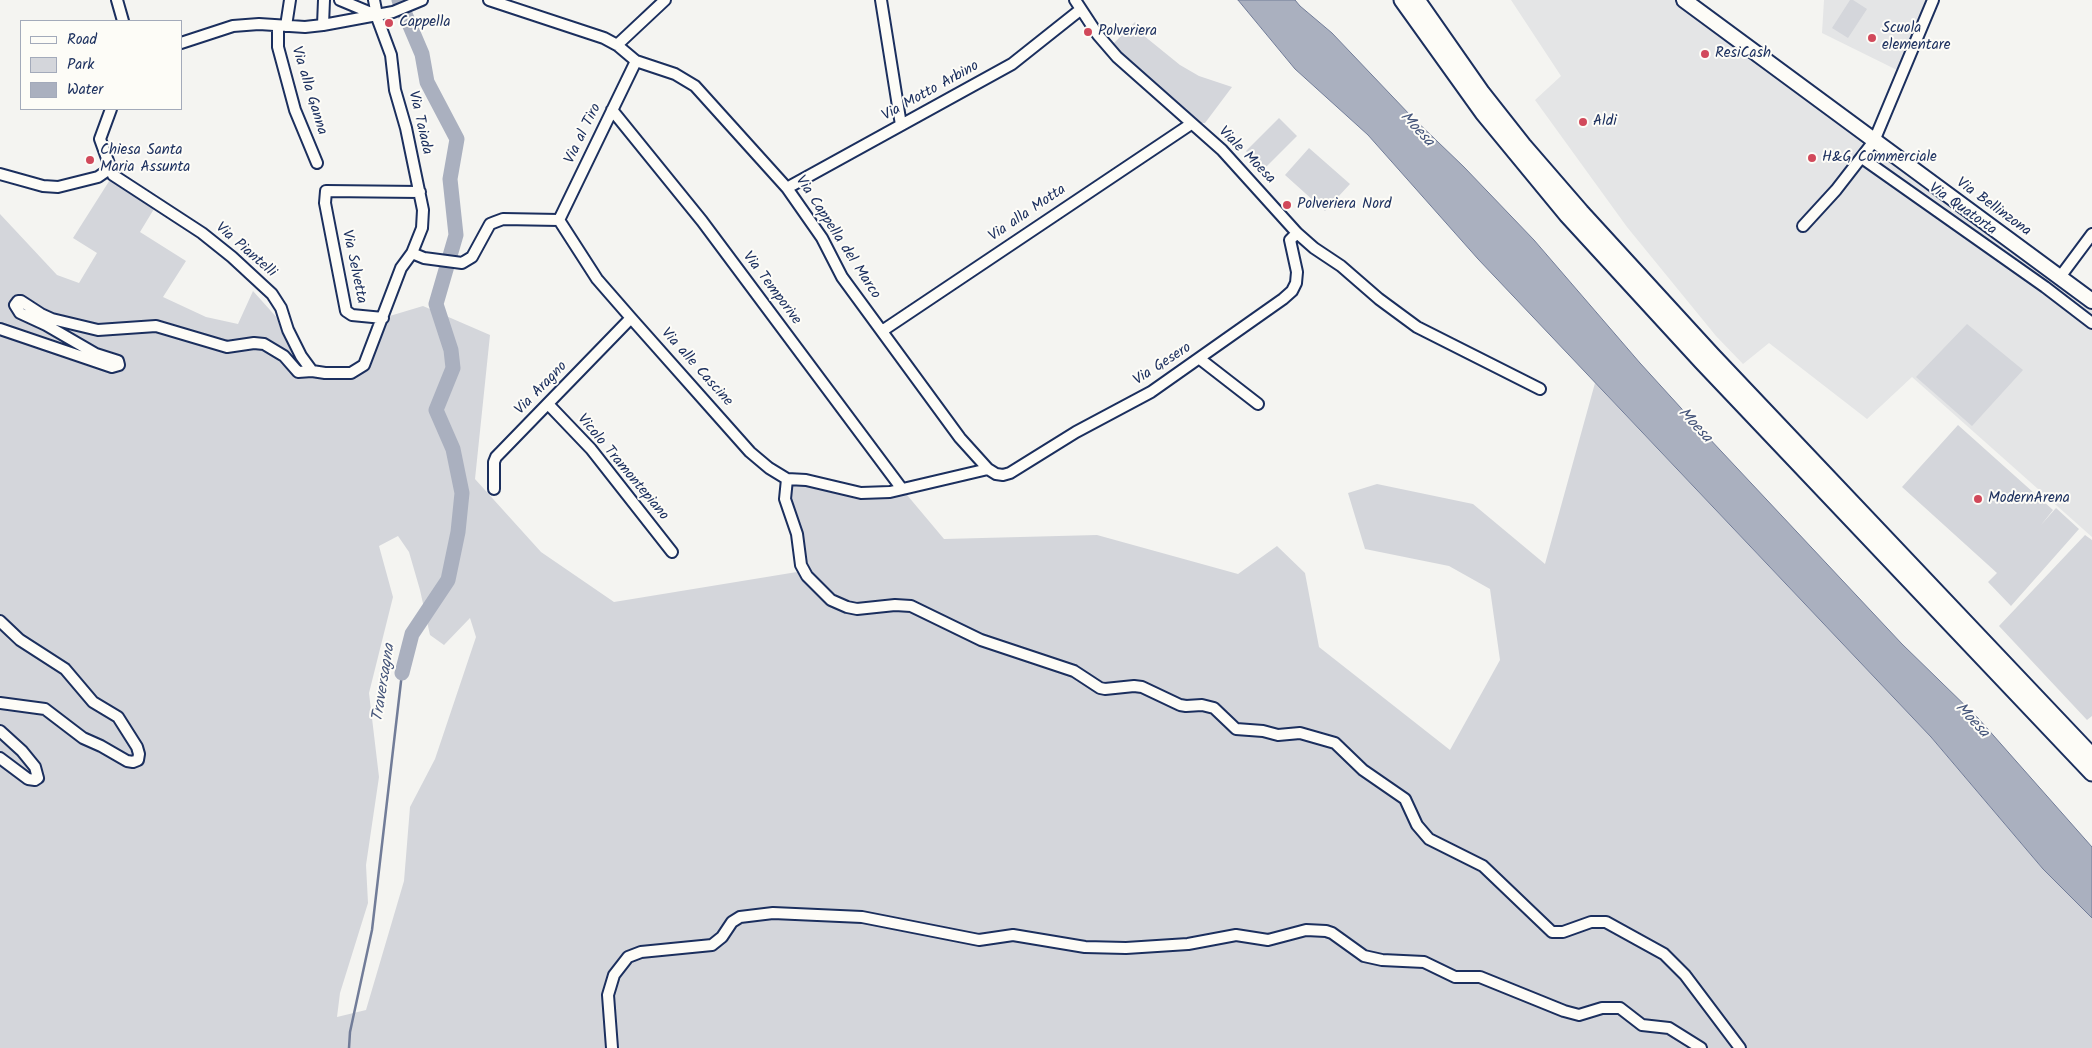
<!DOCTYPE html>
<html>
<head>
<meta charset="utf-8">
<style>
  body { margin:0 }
  #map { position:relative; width:2092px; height:1048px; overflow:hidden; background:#f4f4f1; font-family:Kalam,sans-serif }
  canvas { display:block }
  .legend { position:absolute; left:20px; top:20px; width:162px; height:90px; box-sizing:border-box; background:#fdfcf7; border:1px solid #a3aaba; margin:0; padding:6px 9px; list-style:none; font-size:15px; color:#1b2f5e }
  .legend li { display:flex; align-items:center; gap:10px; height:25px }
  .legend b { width:25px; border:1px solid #a3aaba }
</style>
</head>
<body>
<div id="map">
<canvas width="2092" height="1048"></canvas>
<ul class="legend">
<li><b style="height:6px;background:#fdfcf7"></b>Road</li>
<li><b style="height:14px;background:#d4d6db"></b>Park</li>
<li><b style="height:14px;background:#aab0bf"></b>Water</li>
</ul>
</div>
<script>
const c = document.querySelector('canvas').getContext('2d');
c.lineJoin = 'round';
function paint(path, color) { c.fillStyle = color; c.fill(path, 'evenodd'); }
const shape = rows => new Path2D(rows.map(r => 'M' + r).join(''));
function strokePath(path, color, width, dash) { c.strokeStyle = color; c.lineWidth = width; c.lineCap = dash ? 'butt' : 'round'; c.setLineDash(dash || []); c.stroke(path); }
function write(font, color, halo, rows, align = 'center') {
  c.font = font + ' Kalam,sans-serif'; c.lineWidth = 4; c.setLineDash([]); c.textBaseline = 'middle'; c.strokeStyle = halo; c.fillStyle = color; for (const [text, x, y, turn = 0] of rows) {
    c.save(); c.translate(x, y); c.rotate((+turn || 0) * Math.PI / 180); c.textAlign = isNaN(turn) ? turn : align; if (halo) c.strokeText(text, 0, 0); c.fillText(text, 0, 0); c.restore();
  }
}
const built = shape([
  [1511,0,1684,0,2092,301,2092,537,1912,377,1867,419,1769,343,1743,364,1716,336,1627,227,1535,100,1561,76],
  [1824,0,1926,0,1899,71,1822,33]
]);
const green = shape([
  [1850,0,1853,0,1867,9,1848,38,1832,28],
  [1135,22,1143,35,1180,65,1199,76,1232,87,1205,123,1200,123,1133,65,1113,44],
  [1279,118,1297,136,1264,169,1246,151],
  [1309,148,1350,184,1325,211,1285,175],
  [113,175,157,204,140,232,186,261,163,297,206,317,238,324,253,291,288,330,309,368,355,372,383,318,423,306,490,335,475,479,541,552,614,602,803,571,792,519,787,479,861,493,902,489,944,539,1097,535,1238,574,1277,546,1305,573,1319,647,1450,750,1500,660,1490,589,1449,566,1365,549,1348,493,1377,484,1473,504,1545,564,1595,383,1931,737,2043,869,2092,918,2092,1048,0,1048,0,214,57,275,79,283,97,253,73,238],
  [398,536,409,552,420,590,430,635,444,645,470,618,476,637,435,759,410,807,404,881,366,1010,337,1017,340,993,368,903,366,865,379,777,369,693,393,597,379,546],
  [1967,324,2023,370,1972,426,1916,377],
  [1958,425,2053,510,2041,525,2056,508,2079,529,2011,606,1988,582,1997,573,1902,487],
  [2085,535,2092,540,2092,716,2087,720,1999,626]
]);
const water = shape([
  [1238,0,1295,0,1300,6,1332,33,1411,116,1464,167,1534,240,1640,363,1691,419,1902,644,1978,718,2092,847,2092,918,2043,869,1931,737,1478,259,1368,135,1295,69,1238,0]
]);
const stream = shape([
  [349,1048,350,1032,372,930,402,673]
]);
const river = shape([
  [399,0,422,54,427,82,457,139,450,179,456,235,436,304,451,350,453,368,436,410,453,449,462,493,458,532,448,580,412,634,402,673]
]);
const minor = shape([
  [117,0,123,21],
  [340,0,376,15],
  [374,0,378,20,391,55,395,90,406,128,423,210,422,228,412,253,424,258,462,263,472,257,490,224,495,222,503,219,559,220],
  [489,0,604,38,617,45,636,61,675,74,695,86,787,188,822,238,842,277,960,438,988,469,996,474,1003,475,1010,473,1076,432,1151,392,1283,299,1292,291,1296,283,1297,272,1290,240,1297,233],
  [881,0,901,125],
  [1075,0,1098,35,1117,57,1222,150,1297,233,1314,248,1341,266,1379,299,1417,327,1540,389],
  [323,25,324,0],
  [278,26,278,47,295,110,317,163],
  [286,26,290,0],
  [181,43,233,26,259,24,305,27,323,25,393,12,422,0],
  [617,45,665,0],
  [111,109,100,139,113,175,202,233,232,257,272,294,281,308,288,330,301,356,312,371,325,373,351,373,364,365,401,268,412,253],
  [612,110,702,221,902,489],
  [1862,158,2045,287,2092,323],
  [0,174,43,186,58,187,98,177,111,168],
  [787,188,1012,64,1080,10],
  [559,220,597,279,631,318,750,452,769,468,787,479,806,480,861,493,890,492,988,469],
  [559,220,636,61],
  [1803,226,1836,190,1874,141,1933,0],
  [2060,277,2092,234],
  [383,318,352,315,346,311,325,203,326,191,420,192],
  [0,329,112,367,119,365,118,361,96,354,46,325,20,313,15,305,18,301,21,301,41,314,52,319,98,330,156,326,227,347,254,343,264,344,284,356,298,372,312,371],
  [882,331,1191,124],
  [1200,359,1258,404],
  [548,404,591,449,672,552],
  [787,479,785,499,797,534,801,565,807,576,831,600,847,607,857,609,895,605,911,606,981,640,1074,671,1100,688,1105,689,1134,686,1142,687,1180,705,1186,706,1202,705,1214,708,1236,729,1263,731,1278,735,1300,733,1335,743,1363,770,1405,799,1417,825,1429,839,1483,866,1552,932,1563,932,1591,922,1606,922,1664,954,1685,975,1740,1048],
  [494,489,494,462,496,457,631,318],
  [0,621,20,640,65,669,93,702,118,717,137,747,139,754,138,760,133,762,127,761,101,746,83,738,45,709,0,703],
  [0,731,22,751,35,767,38,778,35,780,28,779,0,758],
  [612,1048,608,995,614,975,628,957,641,952,712,945,722,937,732,922,740,917,773,913,862,917,979,940,1013,935,1085,947,1126,948,1188,944,1236,935,1268,940,1306,930,1326,931,1332,933,1364,956,1382,960,1424,962,1455,977,1480,977,1564,1011,1579,1015,1602,1008,1620,1008,1642,1025,1669,1028,1701,1048]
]);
const major = shape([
  [1684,0,2092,301]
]);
const highway = shape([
  [1402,0,1483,113,1567,215,1702,362,2092,773],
  [1417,0,1482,93,1523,145,1581,212,1712,355,2092,756]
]);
const markers = [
  [389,23,5,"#d1495b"],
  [1088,32,5,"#d1495b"],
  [1872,38,5,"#d1495b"],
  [1705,54,5,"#d1495b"],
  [1583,122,5,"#d1495b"],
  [1812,158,5,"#d1495b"],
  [90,160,5,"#d1495b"],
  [1287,205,5,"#d1495b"],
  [1978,499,5,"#d1495b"]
];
const poiNames = [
  ["Cappella",399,23],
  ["Scuola",1882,29],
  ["elementare",1882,46],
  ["Polveriera",1098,32],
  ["ResiCash",1715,54],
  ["Aldi",1593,122],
  ["Chiesa Santa",100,151],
  ["Maria Assunta",100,168],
  ["H&G Commerciale",1822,158],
  ["Polveriera Nord",1297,205],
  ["ModernArena",1988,499]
];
const streetNames = [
  ["Via alla Ganna",308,91,73],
  ["Via Motto Arbino",931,92,-29],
  ["Via Taiada",419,123,77],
  ["Via al Tiro",584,134,-64],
  ["Viale Moesa",1246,156,45],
  ["Via Bellinzona",1993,208,36],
  ["Via Quatorta",1962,210,35],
  ["Via alla Motta",1028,214,-34],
  ["Via Cappella del Marco",837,238,57],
  ["Via Piantelli",245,251,41],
  ["Via Selvetta",353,267,78],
  ["Via Temporive",771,289,53],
  ["Via Gesero",1163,365,-33],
  ["Via alle Cascine",696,368,48],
  ["Via Aragno",542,389,-46],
  ["Vicolo Tramontepiano",622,468,50]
];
const waterNames = [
  ["Moesa",1416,130,47],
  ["Moesa",1694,426,47],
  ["Traversagna",385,683,-81],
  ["Moesa",1971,721,47]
];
paint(built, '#e4e5e6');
paint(green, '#d4d6db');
paint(water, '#aab0bf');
strokePath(water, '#717c98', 1);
strokePath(stream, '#717c98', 2.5);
strokePath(river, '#aab0bf', 15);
strokePath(minor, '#1b2f5e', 14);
strokePath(major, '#1b2f5e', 18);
strokePath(highway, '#1b2f5e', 19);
strokePath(minor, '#fdfcf7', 10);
strokePath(major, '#fdfcf7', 14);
strokePath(highway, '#fdfcf7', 15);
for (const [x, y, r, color] of markers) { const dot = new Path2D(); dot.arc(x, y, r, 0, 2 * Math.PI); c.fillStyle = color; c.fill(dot); strokePath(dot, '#fdfcf7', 2); }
write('15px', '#1b2f5e', '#fdfcf7', poiNames, 'left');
write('15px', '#1b2f5e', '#fdfcf7', streetNames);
write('italic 16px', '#46567b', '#fdfcf7', waterNames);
</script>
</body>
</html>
